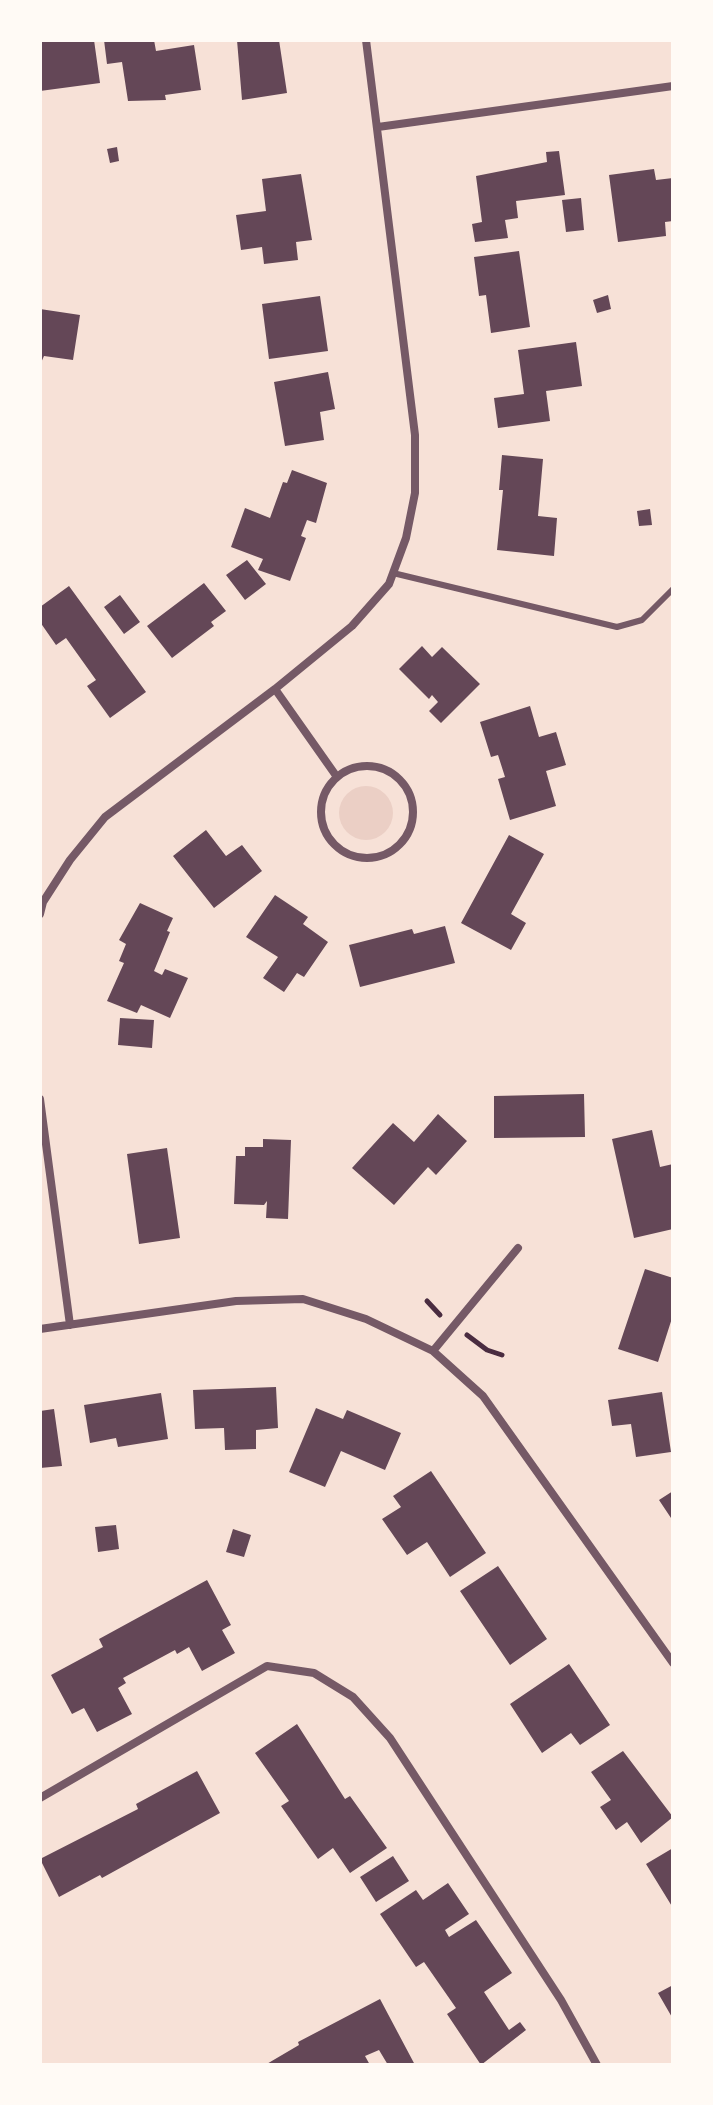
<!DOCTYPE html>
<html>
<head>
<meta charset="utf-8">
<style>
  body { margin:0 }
  #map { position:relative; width:713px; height:2105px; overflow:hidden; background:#f7e1d7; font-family:Raleway,sans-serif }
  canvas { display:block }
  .frame { position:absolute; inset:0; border:42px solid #fffaf5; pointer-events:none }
</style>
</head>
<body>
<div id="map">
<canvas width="713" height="2105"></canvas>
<div class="frame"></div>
</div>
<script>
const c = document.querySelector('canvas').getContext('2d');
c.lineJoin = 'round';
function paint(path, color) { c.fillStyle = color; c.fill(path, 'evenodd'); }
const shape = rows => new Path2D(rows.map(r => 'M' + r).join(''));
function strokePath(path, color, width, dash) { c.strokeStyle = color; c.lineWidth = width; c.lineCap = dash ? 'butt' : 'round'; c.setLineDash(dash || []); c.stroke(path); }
const green = shape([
  '339 813a27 27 0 1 1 54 0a27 27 0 1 1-54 0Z'
]);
const building = shape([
  [40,40,94,40,100,83,40,91],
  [104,40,154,40,156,51,194,45,201,90,165,95,166,100,128,101,122,62,107,64],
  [237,40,279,40,287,93,242,100],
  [117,147,119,161,110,163,107,149],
  [559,151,565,195,516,201,518,218,505,220,508,238,475,242,472,224,482,222,476,176,547,162,546,152],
  [654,169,656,180,673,178,673,221,665,222,666,236,618,242,609,175],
  [301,174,312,240,296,242,298,260,264,264,262,247,241,250,236,215,266,211,262,179],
  [581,198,584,230,566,232,562,200],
  [519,251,530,327,491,333,486,295,479,296,474,257],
  [608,295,611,309,597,313,593,300],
  [320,296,328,351,269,359,262,304],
  [40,309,80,315,73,360,44,356,40,365],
  [576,342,582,386,546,391,550,421,498,428,494,398,524,394,518,350],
  [328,372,335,409,320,412,324,440,285,446,274,382],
  [502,455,543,459,538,516,557,518,554,556,497,550,503,490,499,490],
  [292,470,327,483,316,523,307,520,301,536,306,538,290,581,258,570,263,559,231,547,245,508,270,518,283,482,287,483],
  [650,509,652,525,639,526,637,511],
  [247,560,266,584,245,600,226,575],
  [204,583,226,611,211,622,214,626,172,658,147,626],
  [69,586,146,692,110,718,87,686,96,680,66,638,56,645,40,622,40,607],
  [120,595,140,622,124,634,104,607],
  [422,646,432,657,442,647,480,684,441,723,429,711,438,702,432,695,429,699,399,669],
  [530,706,539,737,556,732,566,765,546,771,556,806,510,820,498,779,505,777,498,755,491,757,480,722],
  [206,830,226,856,242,845,262,871,214,908,173,856],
  [509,835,544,854,511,914,526,923,511,950,461,923],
  [275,895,308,917,303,924,328,942,304,977,297,973,284,992,263,978,278,957,246,937],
  [140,903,173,918,167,931,170,932,154,971,162,975,165,969,188,978,170,1018,141,1005,137,1013,107,1001,124,963,119,961,126,944,119,940],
  [445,926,455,963,360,987,349,945,412,929,414,934],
  [120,1018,154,1020,152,1048,118,1045],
  [584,1094,585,1137,494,1138,494,1096],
  [438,1114,467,1141,436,1175,428,1167,394,1205,352,1168,393,1123,414,1142],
  [652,1130,660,1167,673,1164,673,1229,634,1238,612,1139],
  [263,1139,291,1140,288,1219,266,1218,267,1201,264,1205,234,1204,236,1156,245,1156,245,1147,263,1147],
  [167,1148,180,1238,139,1244,127,1154],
  [645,1269,673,1278,673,1315,658,1362,618,1349],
  [276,1387,278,1428,256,1430,256,1449,225,1450,224,1428,195,1429,193,1390],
  [662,1392,671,1452,636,1457,631,1424,612,1426,608,1400],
  [161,1393,168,1439,118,1447,116,1438,90,1443,84,1405],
  [316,1408,343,1419,347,1410,401,1433,385,1470,341,1451,325,1487,289,1472],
  [54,1409,62,1466,40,1468,40,1411],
  [431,1471,486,1553,450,1577,427,1542,407,1555,382,1519,401,1507,393,1496],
  [673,1491,673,1521,659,1500],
  [116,1525,119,1549,98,1552,95,1527],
  [233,1529,251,1535,244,1557,226,1552],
  [498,1566,547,1639,510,1665,460,1591],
  [207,1580,231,1625,222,1630,235,1653,202,1671,189,1647,177,1654,175,1650,123,1678,126,1683,118,1688,132,1714,97,1732,84,1708,72,1714,51,1675,103,1647,99,1639],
  [569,1664,610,1725,580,1745,571,1733,542,1753,510,1704],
  [297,1724,345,1799,350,1796,387,1848,350,1873,333,1848,318,1859,281,1806,289,1801,255,1753],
  [623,1751,673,1817,641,1843,627,1822,616,1830,600,1807,611,1800,591,1772],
  [197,1771,220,1813,102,1878,100,1875,59,1897,40,1859,138,1809,136,1804],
  [673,1848,673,1908,646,1864],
  [393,1856,409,1881,376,1902,360,1877],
  [448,1883,469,1914,445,1930,449,1937,476,1920,512,1973,484,1992,509,2030,520,2022,526,2030,481,2065,447,2014,456,2008,424,1962,416,1967,380,1914,416,1890,423,1900],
  [673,1985,673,2019,658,1993],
  [380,1999,415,2065,388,2065,379,2050,365,2056,370,2065,265,2065,299,2045,298,2042]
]);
const path = shape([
  [427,1301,440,1315],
  [467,1335,487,1350,502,1355]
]);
const service = shape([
  [393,573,617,627,642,620,673,589]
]);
const minor = shape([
  [378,127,673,86],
  [275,689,337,777],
  '321 812a46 46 0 1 1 92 0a46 46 0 1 1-92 0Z',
  [40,914,43,902,70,860,105,817,275,689,352,626,389,584,406,538,415,493,415,435,366,40],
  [40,1099,70,1325],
  [40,1329,236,1301,303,1299,366,1319,433,1351,483,1396,673,1663],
  [433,1351,518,1248],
  [40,1798,267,1666,314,1673,353,1697,390,1738,561,2000,597,2065]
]);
paint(green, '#ebcfc5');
paint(building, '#644757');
strokePath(path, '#4a2c40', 5);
strokePath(service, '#755966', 6);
strokePath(minor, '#755966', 8);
</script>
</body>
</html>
